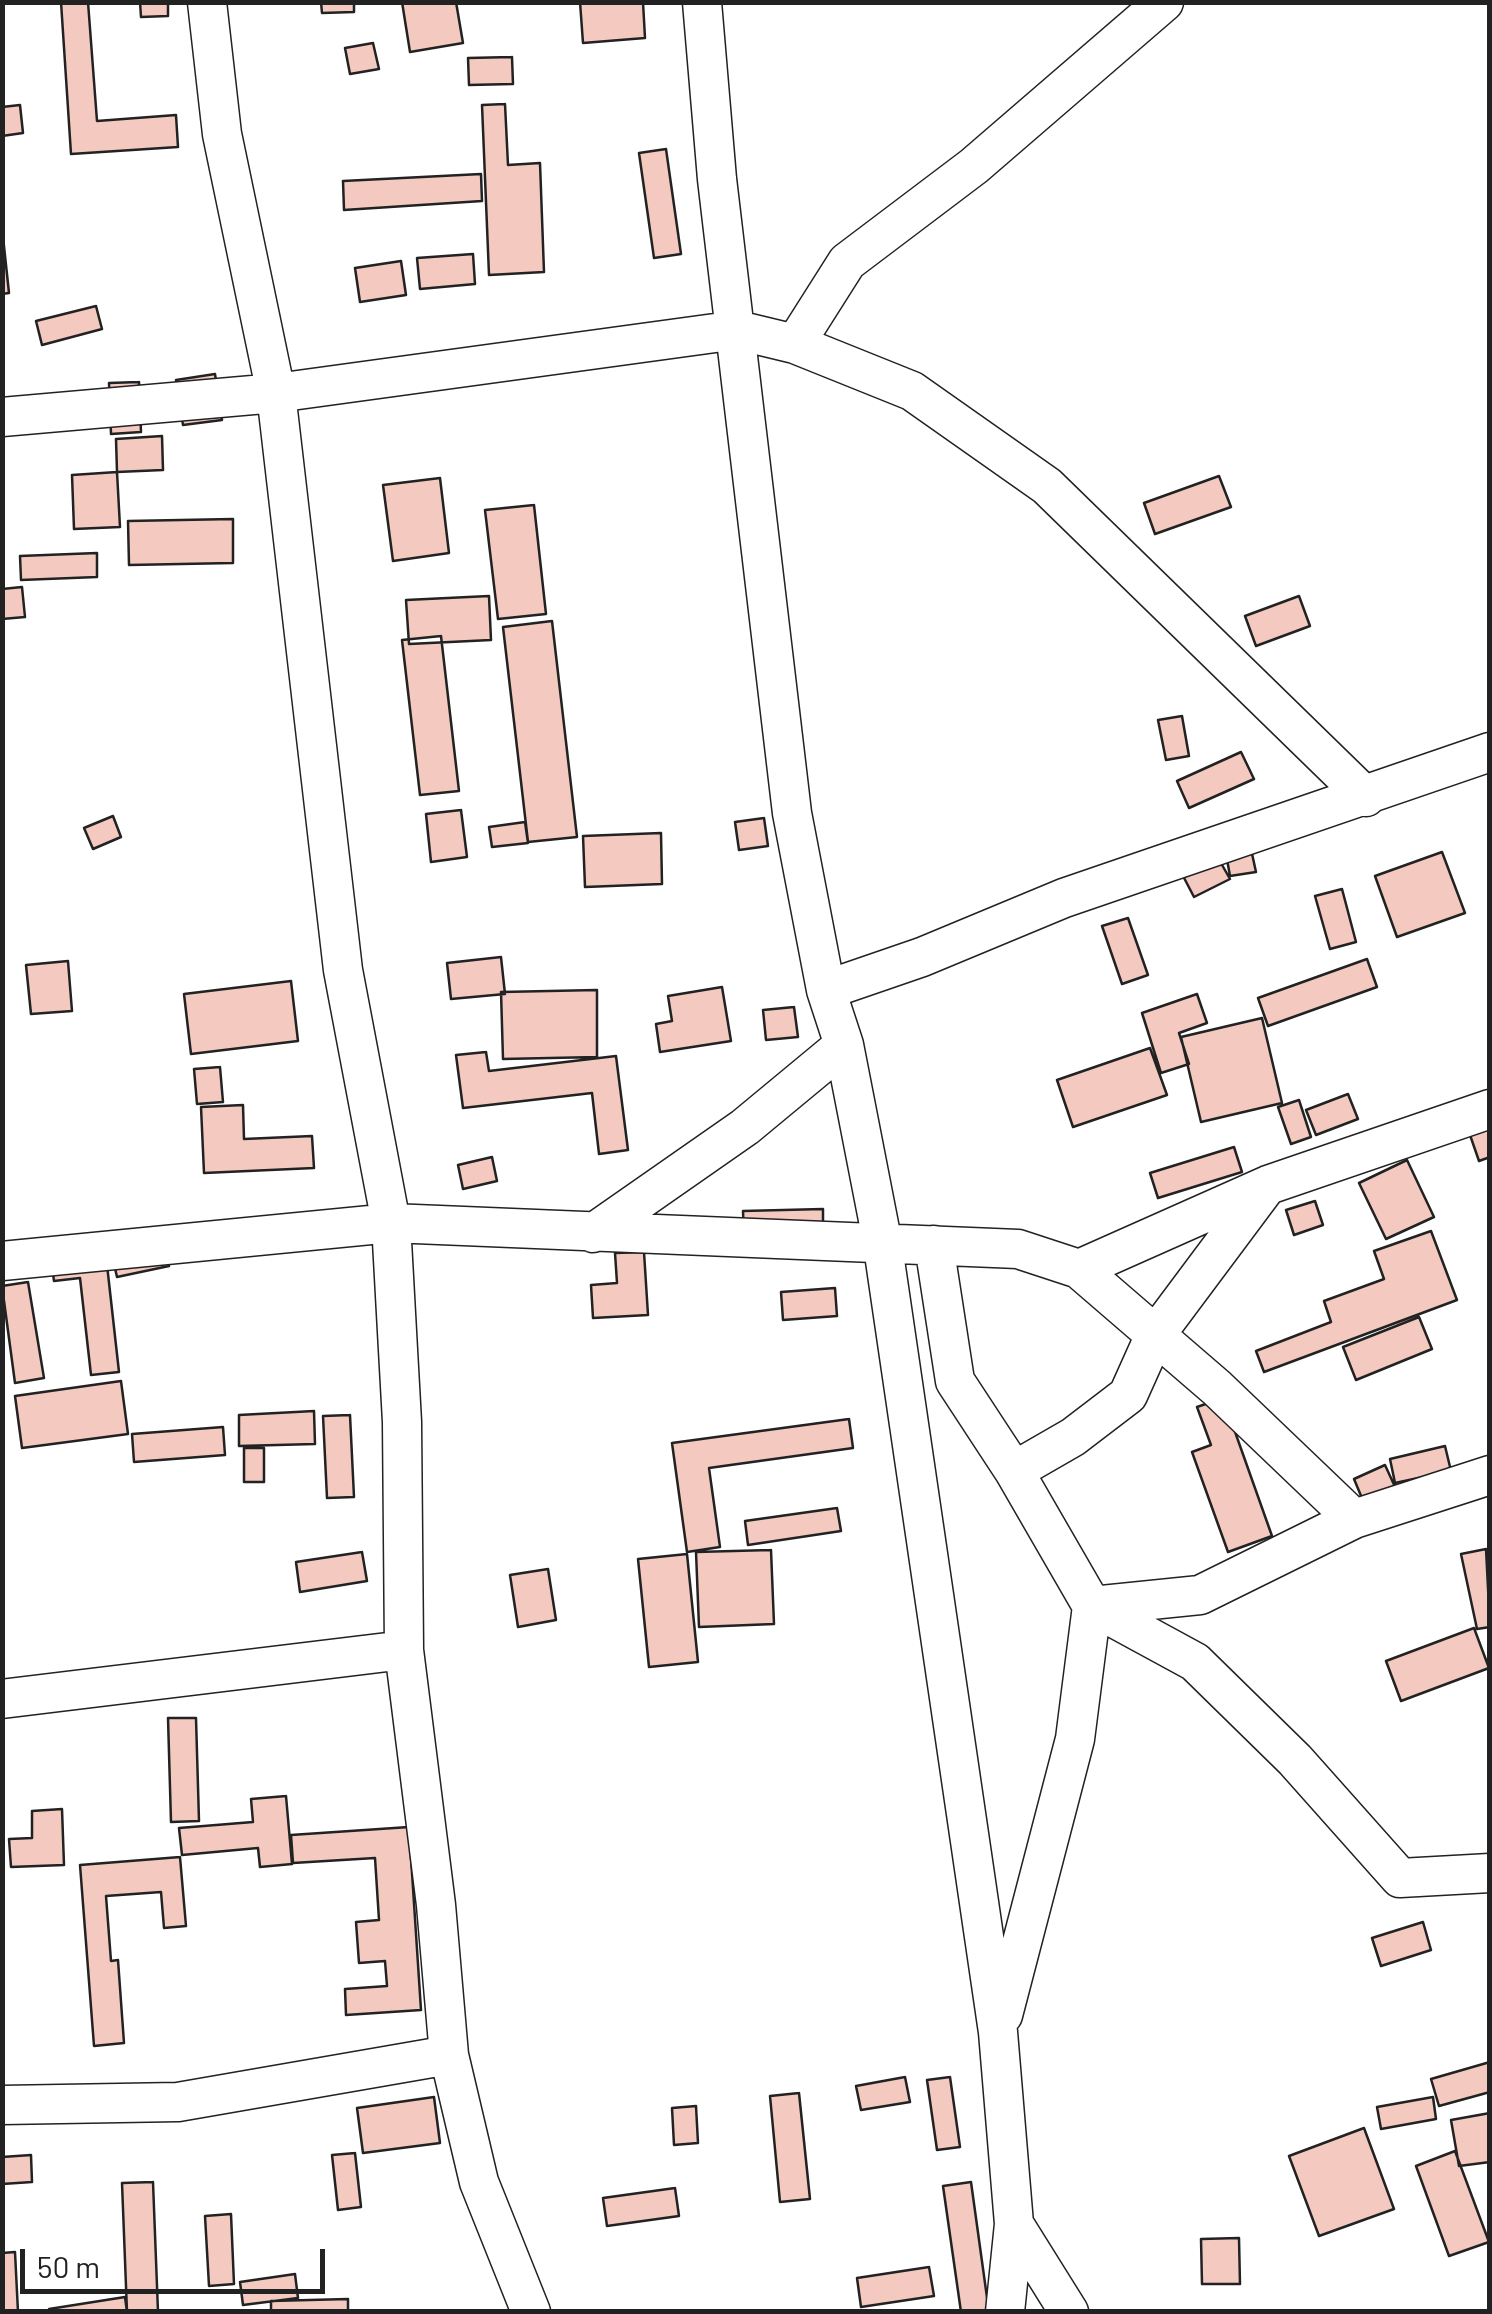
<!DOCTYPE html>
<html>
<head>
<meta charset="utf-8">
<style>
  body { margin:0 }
  #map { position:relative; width:1492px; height:2314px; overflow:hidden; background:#fff; font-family:Barlow,sans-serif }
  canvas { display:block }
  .frame { position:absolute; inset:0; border:5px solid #222; pointer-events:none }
  .scale { position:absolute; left:20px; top:2249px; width:305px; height:45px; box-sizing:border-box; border:5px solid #222; border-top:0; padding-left:12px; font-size:30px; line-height:35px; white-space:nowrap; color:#222; -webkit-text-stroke:8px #fff; paint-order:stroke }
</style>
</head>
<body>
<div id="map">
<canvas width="1492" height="2314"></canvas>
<div class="frame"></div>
<div class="scale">50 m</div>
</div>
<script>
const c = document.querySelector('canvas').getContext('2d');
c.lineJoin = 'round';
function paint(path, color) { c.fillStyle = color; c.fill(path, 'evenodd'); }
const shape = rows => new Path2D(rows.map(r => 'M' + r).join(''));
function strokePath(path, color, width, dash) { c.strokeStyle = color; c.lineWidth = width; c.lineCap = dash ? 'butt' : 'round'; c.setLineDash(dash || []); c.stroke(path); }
const building = shape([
  [61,2,88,2,97,121,176,115,178,147,71,154,61,2],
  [140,2,168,2,168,16,141,17,140,2],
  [321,2,354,2,354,12,322,13,321,2],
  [402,2,456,2,463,43,410,52,402,2],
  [580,2,643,2,645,38,583,43,580,2],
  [373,43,379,69,350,74,345,48,373,43],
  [512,57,513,84,469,85,468,58,512,57],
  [505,104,508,165,540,163,544,272,489,275,482,105,505,104],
  [20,105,23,133,2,136,2,107,20,105],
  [666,149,681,254,654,258,639,153,666,149],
  [481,174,482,201,344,210,343,181,481,174],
  [3,237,9,293,2,294,2,237,3,237],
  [473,254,475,284,420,289,417,258,473,254],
  [401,261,406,295,360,302,355,268,401,261],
  [96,306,102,329,42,345,36,321,96,306],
  [215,374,222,420,183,425,176,380,215,374],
  [139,382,141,432,111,434,109,383,139,382],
  [162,436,163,470,117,472,116,439,162,436],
  [117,472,120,527,74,529,72,475,117,472],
  [1219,476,1231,507,1155,534,1144,503,1219,476],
  [440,478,449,553,393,561,383,485,440,478],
  [534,505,546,614,498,619,485,510,534,505],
  [233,519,233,563,129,565,128,521,233,519],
  [97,553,97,577,21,580,20,556,97,553],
  [22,587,25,617,2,619,2,589,22,587],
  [489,596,491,640,409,644,406,600,489,596],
  [1299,596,1310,626,1256,646,1245,616,1299,596],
  [552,621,577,837,528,842,503,627,552,621],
  [441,636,459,791,420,795,402,640,441,636],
  [1182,716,1189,756,1166,760,1158,720,1182,716],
  [1241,752,1254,779,1189,808,1177,781,1241,752],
  [461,810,467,857,431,862,426,814,461,810],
  [113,816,121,837,93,849,84,828,113,816],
  [764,818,768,846,739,850,735,822,764,818],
  [525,822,528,843,492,847,489,827,525,822],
  [661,833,662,884,585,887,583,836,661,833],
  [1251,849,1256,872,1230,876,1226,854,1251,849],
  [1442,852,1465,913,1397,937,1375,876,1442,852],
  [1217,856,1230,879,1194,897,1182,874,1217,856],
  [1342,889,1356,942,1330,949,1315,896,1342,889],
  [1128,918,1148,975,1122,984,1102,926,1128,918],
  [501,957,505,994,451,999,447,963,501,957],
  [1367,959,1377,987,1268,1026,1258,998,1367,959],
  [68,961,72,1011,31,1014,26,965,68,961],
  [291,981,298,1041,191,1054,184,994,291,981],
  [722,987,731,1041,660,1052,656,1024,672,1021,668,996,722,987],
  [597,990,597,1057,503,1059,501,992,597,990],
  [1197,994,1207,1023,1179,1033,1189,1064,1161,1073,1142,1013,1197,994],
  [794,1007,798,1037,766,1040,763,1010,794,1007],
  [1262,1018,1282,1103,1201,1122,1181,1037,1262,1018],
  [1150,1048,1167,1095,1073,1127,1057,1080,1150,1048],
  [486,1052,489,1071,616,1056,628,1150,599,1154,592,1093,463,1108,456,1055,486,1052],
  [220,1067,223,1102,197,1104,194,1069,220,1067],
  [1348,1094,1358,1119,1316,1135,1306,1110,1348,1094],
  [1299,1100,1311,1137,1291,1144,1278,1107,1299,1100],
  [243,1105,244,1139,312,1136,314,1168,204,1173,201,1107,243,1105],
  [1490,1128,1490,1157,1479,1161,1470,1135,1490,1128],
  [1234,1147,1242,1172,1158,1198,1150,1173,1234,1147],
  [492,1157,497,1181,463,1189,458,1165,492,1157],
  [1407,1160,1434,1217,1386,1239,1359,1183,1407,1160],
  [1315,1201,1323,1225,1294,1235,1286,1210,1315,1201],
  [823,1209,823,1237,744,1240,743,1211,823,1209],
  [1431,1231,1457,1300,1264,1372,1256,1351,1331,1322,1324,1301,1384,1279,1374,1251,1431,1231],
  [163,1240,169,1266,117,1277,111,1251,163,1240],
  [105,1247,119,1372,91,1375,80,1278,54,1281,50,1253,105,1247],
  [644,1252,648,1315,593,1318,591,1285,617,1283,615,1253,644,1252],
  [28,1282,44,1378,15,1383,2,1286,28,1282],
  [835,1288,837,1316,783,1320,781,1292,835,1288],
  [1419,1317,1432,1349,1356,1380,1343,1347,1419,1317],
  [121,1381,128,1434,22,1448,15,1396,121,1381],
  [1223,1398,1272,1536,1228,1552,1192,1452,1211,1445,1197,1407,1223,1398],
  [314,1411,315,1444,239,1446,239,1415,314,1411],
  [350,1415,354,1497,327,1498,323,1416,350,1415],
  [849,1419,853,1448,709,1468,720,1547,687,1552,672,1443,849,1419],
  [223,1427,225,1455,134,1462,132,1434,223,1427],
  [1445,1446,1451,1471,1395,1483,1390,1459,1445,1446],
  [244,1448,264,1448,264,1482,244,1482,244,1448],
  [1385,1465,1396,1489,1364,1503,1354,1479,1385,1465],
  [837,1508,841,1531,748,1545,745,1521,837,1508],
  [1486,1549,1490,1627,1477,1629,1461,1554,1486,1549],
  [771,1550,774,1624,699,1627,696,1552,771,1550],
  [362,1552,367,1581,300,1592,296,1562,362,1552],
  [687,1554,698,1662,649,1667,638,1559,687,1554],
  [548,1569,556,1620,518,1627,510,1575,548,1569],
  [1474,1628,1489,1668,1401,1701,1386,1661,1474,1628],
  [168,1718,196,1718,199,1821,171,1822,168,1718],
  [286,1796,292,1864,260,1867,258,1848,182,1855,179,1828,253,1822,251,1799,286,1796],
  [62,1809,64,1865,11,1867,9,1839,32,1838,32,1811,62,1809],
  [409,1827,421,2010,346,2015,345,1989,387,1986,385,1961,359,1963,356,1922,379,1920,375,1858,293,1863,291,1835,409,1827],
  [180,1857,186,1926,164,1928,161,1892,106,1896,111,1961,118,1960,124,2043,94,2046,80,1865,180,1857],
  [1423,1922,1431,1950,1381,1966,1372,1938,1423,1922],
  [1490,2062,1490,2092,1439,2106,1431,2079,1490,2062],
  [905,2077,910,2102,861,2110,856,2086,905,2077],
  [950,2077,960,2147,937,2150,927,2080,950,2077],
  [799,2093,810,2199,780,2202,770,2096,799,2093],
  [434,2097,440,2143,363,2153,357,2108,434,2097],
  [1433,2097,1436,2119,1381,2129,1377,2107,1433,2097],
  [696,2106,698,2143,674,2145,672,2108,696,2106],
  [1490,2113,1490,2162,1459,2166,1451,2120,1490,2113],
  [1364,2128,1394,2209,1319,2236,1289,2156,1364,2128],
  [1455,2151,1489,2242,1449,2256,1416,2166,1455,2151],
  [355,2153,361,2207,338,2210,332,2155,355,2153],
  [31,2155,32,2182,2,2184,2,2157,31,2155],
  [153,2182,158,2312,127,2312,122,2183,153,2182],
  [971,2182,989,2312,961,2312,943,2186,971,2182],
  [675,2188,679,2216,607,2226,603,2198,675,2188],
  [231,2214,234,2284,209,2286,205,2216,231,2214],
  [1239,2238,1240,2284,1202,2284,1201,2239,1239,2238],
  [15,2252,18,2312,2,2312,2,2253,15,2252],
  [929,2267,934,2296,861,2307,857,2278,929,2267],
  [295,2274,298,2298,243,2305,240,2282,295,2274],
  [125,2297,127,2312,49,2312,49,2309,125,2297],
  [348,2299,348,2312,271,2312,271,2301,348,2299]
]);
const minor = shape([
  [207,2,222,134,276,393,343,970,391,1223,402,1422,404,1650,436,1905,449,2055,479,2182,531,2312],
  [702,2,717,179,792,813,826,990,844,1045,882,1240,998,2032,1014,2224,1005,2312],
  [795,344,847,262,974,166,1164,2],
  [2,417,276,393,737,330,795,344,912,391,1047,486,1366,797],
  [826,990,922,957,1064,898,1490,752],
  [593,1233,745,1127,844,1045],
  [934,1245,955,1381,1014,1471,1092,1606,1075,1739,1003,2015],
  [2,1261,391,1223,1018,1249,1079,1269,1217,1388,1354,1519],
  [1079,1269,1268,1185,1490,1109],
  [1014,1471,1073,1437,1128,1395,1154,1337,1266,1187],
  [1092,1606,1195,1662,1295,1760,1400,1878,1490,1873],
  [1092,1606,1200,1595,1354,1519,1490,1475],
  [2,1699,404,1650],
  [2,2105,178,2102,449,2055],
  [1014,2224,1069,2312]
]);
paint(building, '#f3c9c0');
strokePath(building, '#222', 2.5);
strokePath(minor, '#222', 41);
strokePath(minor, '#fff', 38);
</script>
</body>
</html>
